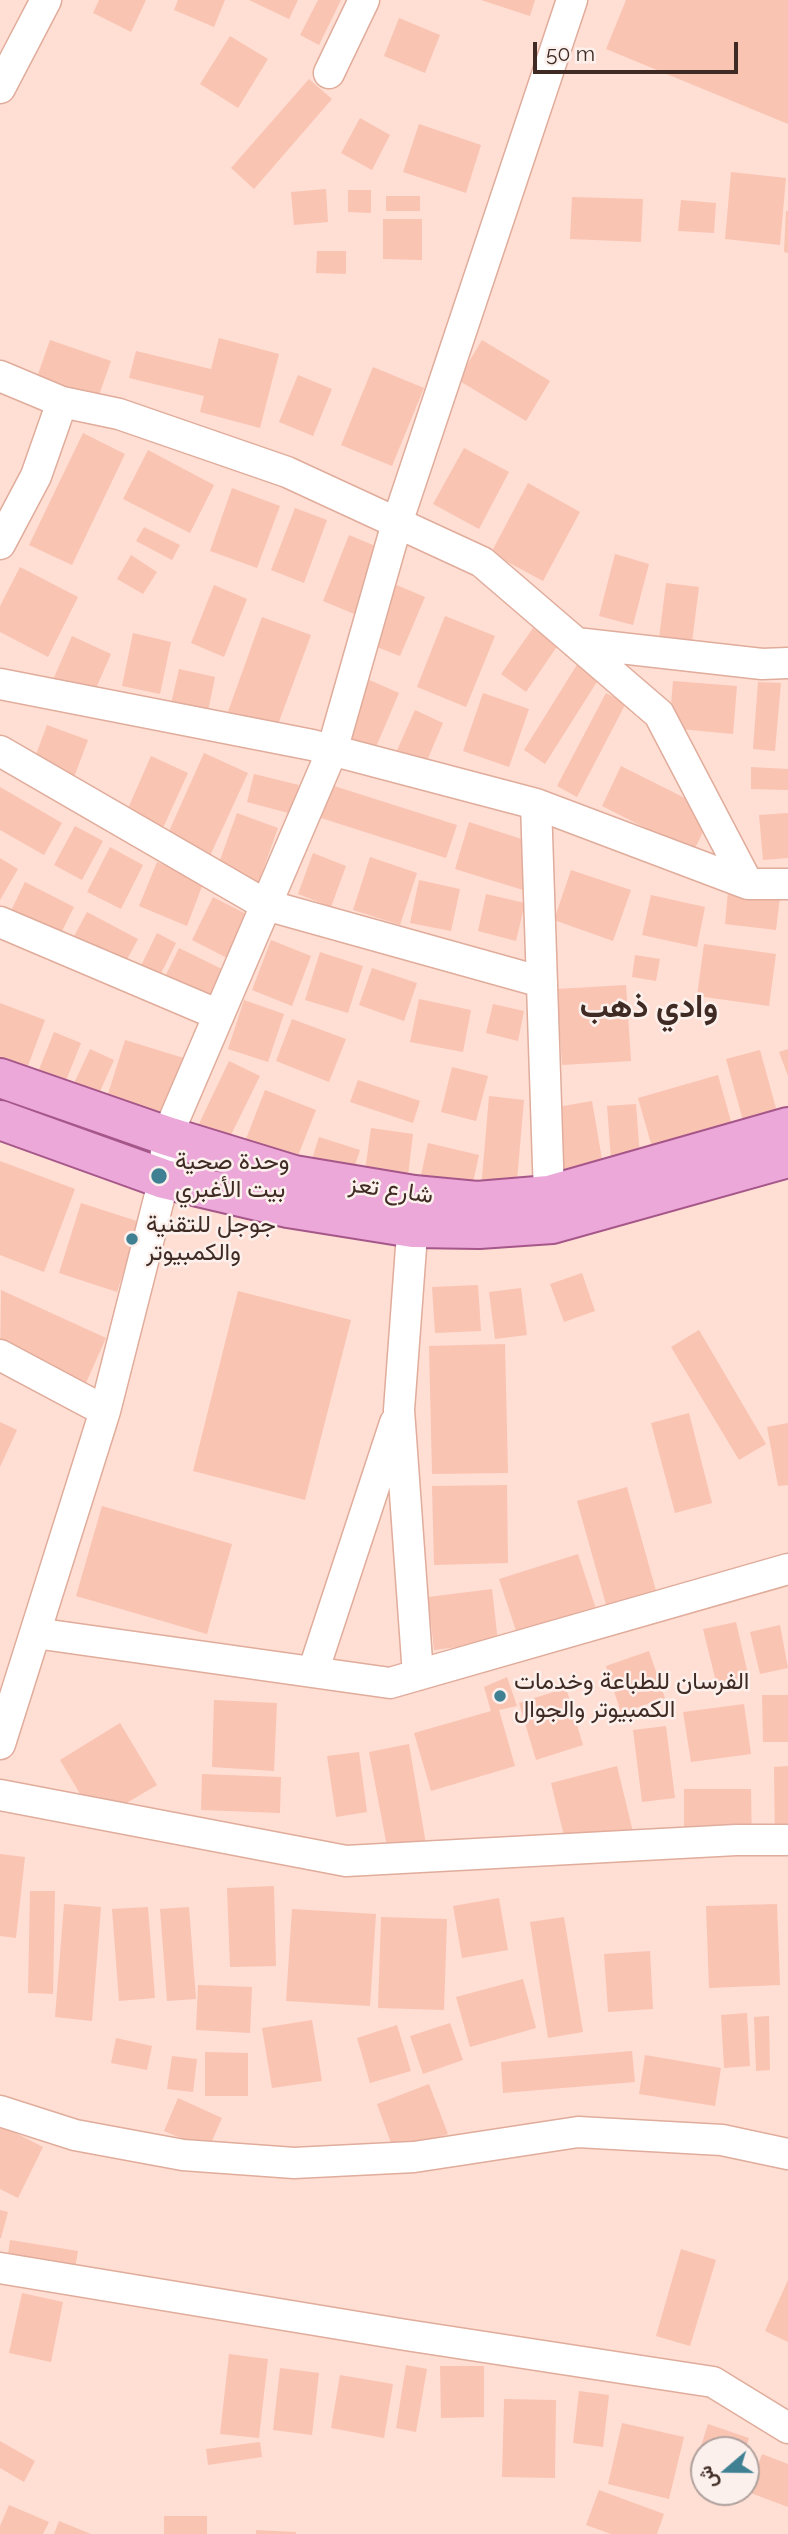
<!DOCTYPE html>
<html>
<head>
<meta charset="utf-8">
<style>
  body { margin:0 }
  #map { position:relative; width:788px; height:2534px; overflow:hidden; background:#ffded3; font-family:Raleway,Vazirmatn,sans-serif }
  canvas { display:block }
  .north { position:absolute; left:690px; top:2436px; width:70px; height:70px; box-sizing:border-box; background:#fcf0ed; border:2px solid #b0a19d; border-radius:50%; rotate:250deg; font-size:19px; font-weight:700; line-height:28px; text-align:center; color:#3f2b24 }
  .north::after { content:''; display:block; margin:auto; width:24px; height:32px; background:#3f8193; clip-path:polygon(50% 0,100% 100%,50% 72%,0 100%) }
  .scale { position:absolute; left:533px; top:42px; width:205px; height:32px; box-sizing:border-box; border:4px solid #3f2b24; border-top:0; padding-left:9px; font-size:21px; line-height:24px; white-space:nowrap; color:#3f2b24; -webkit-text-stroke:5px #fcf0ed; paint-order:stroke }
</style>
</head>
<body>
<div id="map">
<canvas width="788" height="2534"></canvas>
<div class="north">ش</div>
<div class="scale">50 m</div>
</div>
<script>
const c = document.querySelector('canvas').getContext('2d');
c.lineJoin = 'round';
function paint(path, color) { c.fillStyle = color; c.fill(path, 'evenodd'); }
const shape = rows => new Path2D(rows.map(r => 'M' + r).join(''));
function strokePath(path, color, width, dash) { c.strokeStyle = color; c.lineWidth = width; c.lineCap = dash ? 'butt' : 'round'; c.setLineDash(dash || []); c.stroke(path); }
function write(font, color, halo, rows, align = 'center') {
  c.font = font + ' Raleway,Vazirmatn,sans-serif'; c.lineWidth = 5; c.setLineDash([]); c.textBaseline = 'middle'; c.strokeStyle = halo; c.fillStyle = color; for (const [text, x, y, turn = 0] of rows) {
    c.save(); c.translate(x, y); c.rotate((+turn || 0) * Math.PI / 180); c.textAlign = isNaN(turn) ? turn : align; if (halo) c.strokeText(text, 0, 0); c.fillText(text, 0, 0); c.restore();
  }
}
const building = shape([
  [99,0,146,0,131,32,93,13],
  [178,0,225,0,214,27,174,10],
  [249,0,298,0,289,19],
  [318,0,341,0,319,45,300,35],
  [481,0,535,0,530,16],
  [626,0,788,0,788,124,606,49],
  [399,18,440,35,425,73,384,56],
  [230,36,268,59,238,108,200,84],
  [309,79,332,99,254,189,231,168],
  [360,118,390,135,372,170,341,153],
  [419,124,481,145,466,193,403,172],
  [731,172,786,178,780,245,725,239],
  [326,189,328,222,294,225,291,192],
  [348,190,371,190,371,213,348,212],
  [386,196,420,196,420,211,386,211],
  [572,197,643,199,641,242,570,239],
  [681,200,716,203,714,233,678,231],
  [786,211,788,211,788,253,784,252],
  [383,219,422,219,422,260,383,259],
  [317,251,346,251,346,274,316,273],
  [219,338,279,354,260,428,200,412,204,396,129,378,136,351,211,369],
  [50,340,111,361,98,398,37,377],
  [482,340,550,381,526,421,458,380],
  [373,367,424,388,392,466,341,445],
  [298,375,332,389,313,436,279,422],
  [83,433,125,454,72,565,29,545],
  [464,448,509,472,479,529,433,504],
  [148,450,214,485,190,533,123,499],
  [528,483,580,512,543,581,491,553],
  [232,488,280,506,257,568,210,551],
  [295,508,327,520,304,583,271,570],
  [144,527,180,545,172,560,136,541],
  [349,535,385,550,359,616,323,601],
  [615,554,649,564,633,625,599,616],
  [131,555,157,572,143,594,117,579],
  [20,567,78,597,48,657,0,632,0,606],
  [666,583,699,587,692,642,659,638],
  [394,584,425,597,400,656,369,644],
  [214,585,247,599,224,657,191,643],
  [445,616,495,636,466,707,417,687],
  [262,617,311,635,273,738,225,720],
  [533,628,558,645,526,692,501,674],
  [133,633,171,642,160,694,122,686],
  [72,636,111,654,85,713,46,696],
  [578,663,600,677,545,764,524,750],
  [179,669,215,677,207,716,170,708],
  [365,678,399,693,370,761,336,745],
  [673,681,737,686,733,734,669,728],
  [758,682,781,683,775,751,753,749],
  [483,693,529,709,509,767,463,751],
  [606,693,626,703,577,797,557,786],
  [415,710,443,723,423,770,394,757],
  [47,725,88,740,73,780,32,765],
  [204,753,248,773,209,858,166,838],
  [151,756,188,773,162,830,126,813],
  [621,766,713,812,693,852,602,806],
  [751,767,788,769,788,790,751,789],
  [254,774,299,785,292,814,247,802],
  [331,785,457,825,446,858,321,818],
  [0,787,62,823,44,855,0,830],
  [237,813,278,828,253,898,212,882],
  [788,813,788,858,763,860,759,815],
  [469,822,537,844,523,890,455,869],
  [75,826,103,841,82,880,54,865],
  [110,847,143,865,121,909,87,892],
  [313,853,346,866,331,907,298,894],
  [370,857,417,873,400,925,353,910],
  [0,858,18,869,0,900],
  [157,862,204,881,187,926,139,906],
  [571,870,631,890,613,941,554,920],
  [419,880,460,889,451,931,410,923],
  [25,882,74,907,52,951,3,927],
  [728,891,780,897,776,930,725,924],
  [486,894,525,903,516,941,478,931],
  [651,895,705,907,697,947,642,935],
  [213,897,252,917,231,960,192,940],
  [87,912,138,939,116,980,65,953],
  [157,933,176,943,152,992,133,982],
  [271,940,311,956,292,1006,252,990],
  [704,944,776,954,769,1006,697,996],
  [179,948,228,972,208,1015,158,991],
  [320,952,363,966,348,1013,305,1000],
  [635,955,660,959,656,981,632,977],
  [372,968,417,983,404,1021,359,1005],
  [626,985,631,1061,562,1065,557,989],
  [419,999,471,1010,463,1052,410,1042],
  [244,1000,284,1014,268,1062,228,1049],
  [0,1003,45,1020,25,1074,0,1065],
  [493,1004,524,1011,518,1041,486,1033],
  [292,1019,346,1039,329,1082,276,1061],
  [54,1032,81,1043,63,1088,36,1077],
  [125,1040,187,1059,165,1133,102,1113],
  [90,1049,114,1060,93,1107,68,1096],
  [788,1049,788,1076,779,1052],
  [760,1050,779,1119,745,1128,726,1059],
  [229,1061,260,1076,227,1143,197,1128],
  [452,1067,488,1076,476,1121,441,1112],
  [718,1075,732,1125,652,1147,638,1098],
  [358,1080,420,1101,413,1123,350,1102],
  [265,1090,316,1110,290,1176,239,1157],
  [489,1096,524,1100,516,1192,481,1189],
  [592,1101,603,1165,563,1171,552,1108],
  [636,1104,640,1157,611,1159,607,1106],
  [371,1128,413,1134,407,1184,364,1178],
  [319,1137,360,1150,345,1197,304,1184],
  [428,1143,479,1155,468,1205,417,1193],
  [0,1161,75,1189,44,1272,0,1255],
  [81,1203,140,1222,117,1292,59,1273],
  [582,1273,595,1311,564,1322,550,1284],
  [478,1285,481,1331,435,1333,432,1287],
  [521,1288,527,1335,495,1339,489,1292],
  [1,1290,106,1338,77,1403,0,1368],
  [238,1291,351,1320,305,1500,193,1471],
  [699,1330,766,1444,739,1460,671,1347],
  [505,1344,508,1473,432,1474,429,1346],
  [689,1413,712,1503,675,1513,651,1423],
  [0,1422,17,1430,0,1467],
  [788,1423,788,1485,778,1486,767,1427],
  [507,1485,508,1563,434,1565,432,1486],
  [627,1487,660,1605,610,1619,577,1501],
  [102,1506,232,1544,207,1634,76,1596],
  [578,1554,597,1612,518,1637,499,1579],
  [492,1589,498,1642,434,1650,428,1597],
  [736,1622,750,1683,718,1690,703,1629],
  [780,1625,788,1668,760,1674,750,1632],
  [649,1651,665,1698,621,1713,606,1666],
  [507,1677,517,1706,499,1710,515,1766,431,1791,414,1733,491,1711,484,1687],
  [566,1688,583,1745,536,1760,519,1703],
  [762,1695,788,1695,788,1742,763,1742],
  [214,1700,277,1703,274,1771,212,1767],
  [744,1704,751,1754,691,1762,683,1712],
  [120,1723,157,1785,96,1821,60,1760],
  [666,1726,675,1798,642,1802,633,1730],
  [409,1744,427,1850,389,1857,369,1752],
  [359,1752,367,1812,336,1817,327,1756],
  [617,1766,633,1832,567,1848,551,1783],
  [788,1766,788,1845,775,1845,774,1767],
  [202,1774,281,1777,280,1813,201,1810],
  [684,1789,751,1789,752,1850,684,1850],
  [0,1854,25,1857,16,1938,0,1936],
  [274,1886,276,1966,230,1967,227,1888],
  [30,1891,55,1891,53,1994,28,1993],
  [499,1898,508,1950,462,1958,453,1906],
  [64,1904,101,1907,92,2021,55,2017],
  [777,1904,780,1985,709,1988,706,1906],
  [148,1907,155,1998,119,2001,112,1909],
  [189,1907,196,1999,167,2001,160,1909],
  [292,1909,376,1914,370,2006,286,2001],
  [381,1917,447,1919,444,2010,378,2008],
  [564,1917,583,2032,548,2038,530,1922],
  [650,1951,653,2009,608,2012,604,1954],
  [523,1979,536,2028,470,2047,456,1997],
  [198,1985,252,1987,250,2033,196,2030],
  [747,2013,750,2066,724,2068,721,2015],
  [769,2016,770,2070,756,2071,754,2017],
  [312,2020,322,2081,272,2088,262,2028],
  [450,2023,463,2060,423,2074,410,2036],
  [397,2025,411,2071,370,2083,357,2038],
  [116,2038,152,2046,147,2070,111,2063],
  [632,2051,635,2082,503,2093,501,2062],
  [205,2052,248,2053,248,2096,205,2096],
  [645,2055,721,2068,715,2106,639,2094],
  [172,2056,197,2059,193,2092,167,2089],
  [429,2084,448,2134,395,2154,377,2104],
  [178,2098,222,2118,208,2150,164,2131],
  [0,2125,43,2147,18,2198,0,2189],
  [0,2210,8,2212,1,2238,0,2238],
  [10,2240,78,2251,73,2280,6,2270],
  [681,2249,716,2260,690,2346,656,2336],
  [788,2280,788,2342,765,2331],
  [22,2293,63,2302,51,2362,9,2353],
  [229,2354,268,2359,259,2438,220,2434],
  [406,2365,427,2369,416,2432,396,2428],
  [440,2366,484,2366,484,2417,441,2418],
  [280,2368,319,2373,312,2435,273,2430],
  [340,2375,393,2384,384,2438,331,2428],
  [579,2391,609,2395,603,2447,573,2443],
  [504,2399,556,2400,555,2478,502,2477],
  [622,2423,684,2437,669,2499,608,2484],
  [708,2424,749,2438,745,2450,704,2450,704,2475,693,2471],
  [0,2441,35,2461,24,2482,0,2468],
  [260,2442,262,2457,208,2465,206,2449],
  [762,2454,788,2464,788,2507,748,2492],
  [599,2490,664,2514,657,2534,611,2534,586,2525],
  [9,2505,49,2522,43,2534,0,2534,0,2526],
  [164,2516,207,2516,207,2534,164,2534],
  [59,2521,91,2534,54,2534],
  [256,2530,296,2532,296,2534,256,2534]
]);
const street = shape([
  [329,73,364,0],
  [0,88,46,0],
  [0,376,62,402,119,414,287,472,482,562,659,714,748,884],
  [0,544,36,476,62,402],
  [576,643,762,664,788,663],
  [0,684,312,745,536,804,748,884,788,884],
  [0,751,266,905,542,982],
  [536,804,549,1195],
  [0,922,219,1015],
  [414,1207,399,1410,418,1675],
  [0,1355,105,1411],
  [35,1633,390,1683,788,1569],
  [313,1672,395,1423],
  [0,1744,105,1411,164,1179,167,1136,332,751,397,523,572,0],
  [0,1795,346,1861,736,1840,788,1840],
  [0,2111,75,2135,183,2155,294,2163,414,2157,578,2132,722,2140,788,2154],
  [0,2268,406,2335,713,2382,788,2428]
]);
const primary = shape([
  [0,1078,167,1136,294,1175,414,1195,477,1201,549,1195,788,1127],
  [0,1120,164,1179,288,1208,413,1228,479,1229,552,1224,788,1158]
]);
const markers = [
  [159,1176,9,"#3f8193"],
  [132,1239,7,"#3f8193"],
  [500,1696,7,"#3f8193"]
];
const poiNames = [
  ["وحدة صحية",175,1162],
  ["بيت الأغبري",175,1190],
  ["جوجل للتقنية",146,1225],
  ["والكمبيوتر",146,1253],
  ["الفرسان للطباعة وخدمات",514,1682],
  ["الكمبيوتر والجوال",514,1710]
];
const streetNames = [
  ["شارع تعز",391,1190,8]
];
const districtNames = [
  ["وادي ذهب",649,1007]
];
paint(building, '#fac4b3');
strokePath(street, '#e0ac9b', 33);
strokePath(primary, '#a65789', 42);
strokePath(street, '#fff', 30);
strokePath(primary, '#eba8d9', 38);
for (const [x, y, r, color] of markers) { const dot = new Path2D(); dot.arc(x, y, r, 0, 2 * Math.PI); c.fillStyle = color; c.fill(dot); strokePath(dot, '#fcf0ed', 2.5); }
write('24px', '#3f2b24', '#fcf0ed', poiNames, 'left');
write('24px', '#3f2b24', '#fcf0ed', streetNames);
write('bold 32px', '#3f2b24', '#fcf0ed', districtNames);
</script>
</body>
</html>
